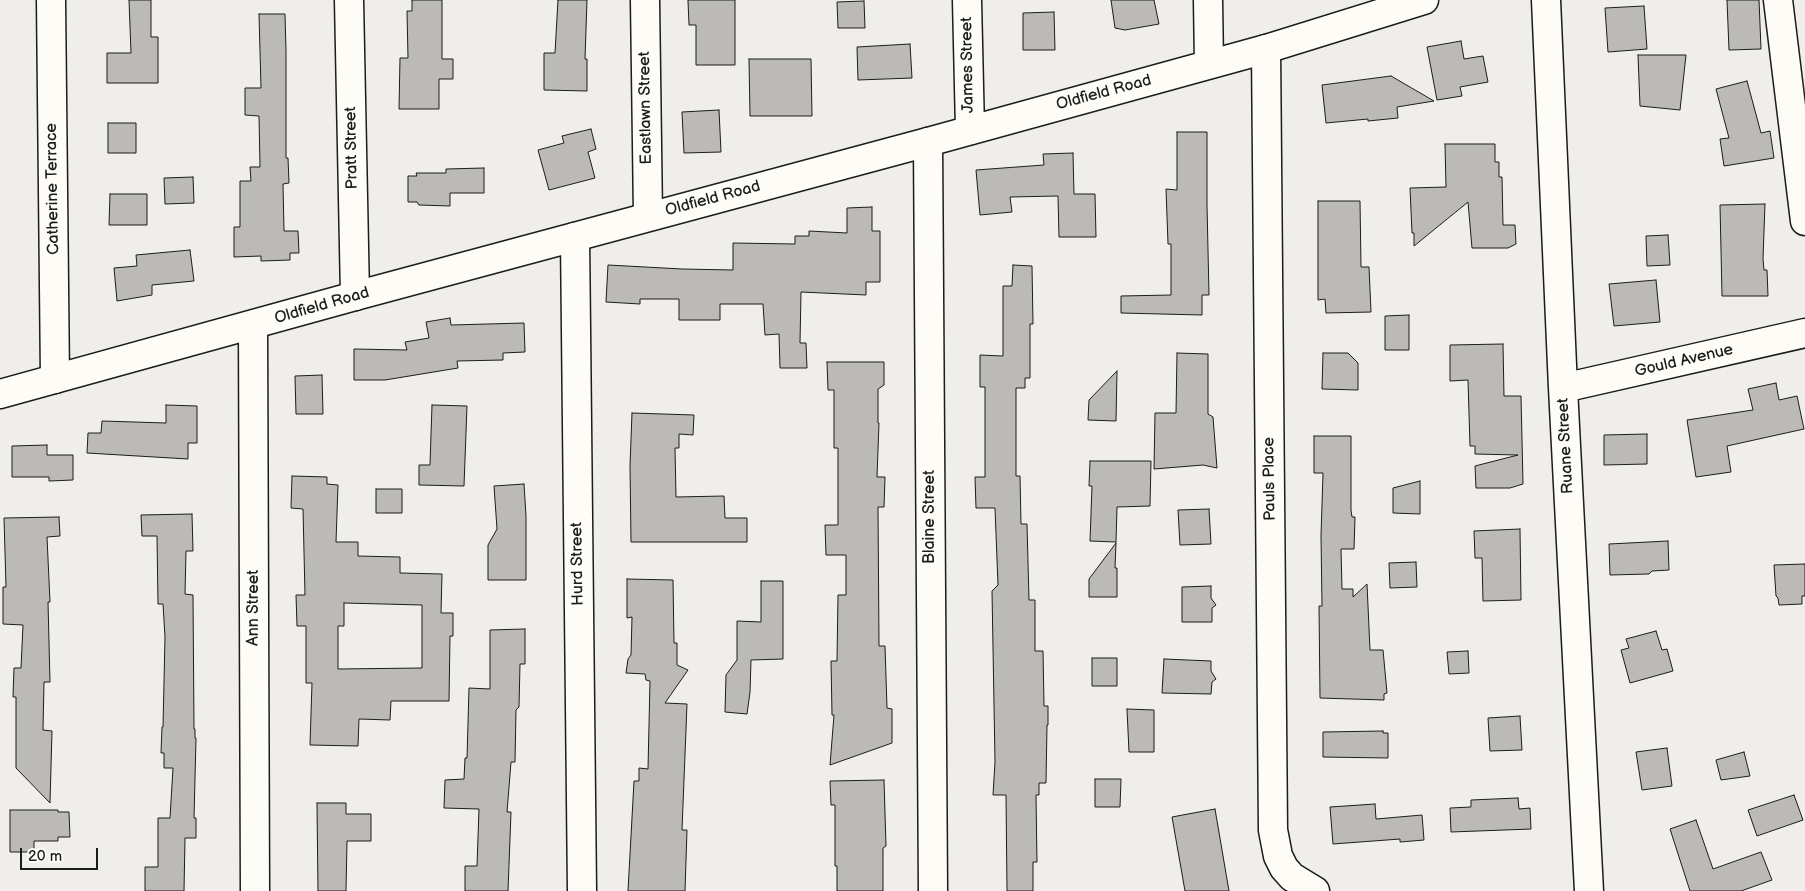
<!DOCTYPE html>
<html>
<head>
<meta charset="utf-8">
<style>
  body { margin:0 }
  #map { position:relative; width:1805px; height:891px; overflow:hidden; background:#f0eeea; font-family:"Balsamiq Sans",sans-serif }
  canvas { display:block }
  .scale { position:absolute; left:20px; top:848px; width:78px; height:22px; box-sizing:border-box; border:2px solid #1c1c1c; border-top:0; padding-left:6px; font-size:15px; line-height:18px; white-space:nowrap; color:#1c1c1c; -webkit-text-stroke:4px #fdfcf7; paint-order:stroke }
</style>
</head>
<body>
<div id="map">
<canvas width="1805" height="891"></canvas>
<div class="scale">20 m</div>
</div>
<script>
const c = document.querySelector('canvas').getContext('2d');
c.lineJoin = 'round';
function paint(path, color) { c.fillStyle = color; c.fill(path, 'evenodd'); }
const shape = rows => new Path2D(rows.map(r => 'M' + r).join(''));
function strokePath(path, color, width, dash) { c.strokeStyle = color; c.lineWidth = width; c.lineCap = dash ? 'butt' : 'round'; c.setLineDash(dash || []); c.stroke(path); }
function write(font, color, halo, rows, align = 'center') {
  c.font = font + ' "Balsamiq Sans",sans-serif'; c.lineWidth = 4; c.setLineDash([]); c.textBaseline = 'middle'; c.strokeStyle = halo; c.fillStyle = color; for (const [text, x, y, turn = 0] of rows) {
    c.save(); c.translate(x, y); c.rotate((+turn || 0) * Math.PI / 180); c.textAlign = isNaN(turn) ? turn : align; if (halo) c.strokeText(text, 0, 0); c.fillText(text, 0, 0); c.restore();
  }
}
const building = shape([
  [129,0,151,0,151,37,158,37,158,83,107,83,107,53,131,53,129,0],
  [412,0,442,0,442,59,453,59,453,79,439,79,439,109,399,109,400,58,408,58,407,11,412,11,412,0],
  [558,0,587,0,585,59,587,59,587,91,544,90,544,53,555,53,558,0],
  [688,0,735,0,735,65,696,65,696,25,689,25,688,0],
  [1111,0,1154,0,1159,24,1125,30,1115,28,1111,0],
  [1727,0,1759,0,1761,49,1729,50,1727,0],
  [864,1,865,28,838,28,837,2,864,1],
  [1644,6,1647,49,1608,52,1605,8,1644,6],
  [1054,12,1055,50,1023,50,1023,13,1054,12],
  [259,14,285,14,286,51,286,158,288,158,289,183,283,184,284,231,298,231,299,253,290,253,290,260,261,261,261,256,234,257,234,227,240,227,240,181,251,181,250,167,260,167,259,116,245,115,245,88,261,88,259,14],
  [1461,41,1464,59,1483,56,1488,82,1460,87,1462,96,1437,100,1427,47,1461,41],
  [910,44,912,78,858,80,857,47,910,44],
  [1638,55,1686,55,1680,110,1640,106,1638,55],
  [749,59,811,59,812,116,750,116,749,59],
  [1391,76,1434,101,1397,107,1398,118,1368,121,1368,119,1326,123,1322,85,1391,76],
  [1747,81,1761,133,1770,131,1774,158,1724,166,1720,139,1729,138,1716,89,1747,81],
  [719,110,721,152,684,153,682,112,719,110],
  [108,123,136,123,136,153,108,153,108,123],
  [591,129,596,149,588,152,595,178,549,190,538,150,564,143,562,136,591,129],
  [1177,132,1207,132,1207,205,1209,295,1202,295,1202,315,1121,313,1121,296,1171,295,1171,244,1168,244,1166,189,1177,190,1177,132],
  [1445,144,1495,144,1495,162,1499,162,1499,177,1502,177,1503,225,1515,225,1516,244,1508,248,1472,248,1468,202,1414,246,1414,233,1412,233,1410,188,1446,187,1445,144],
  [1073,153,1074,194,1095,194,1096,237,1059,237,1058,196,1010,197,1012,212,980,215,976,170,1044,165,1043,154,1073,153],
  [484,168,484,193,450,193,450,206,419,205,417,202,408,202,408,176,417,176,416,173,446,173,446,169,484,168],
  [193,177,194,203,165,204,164,178,193,177],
  [110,194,147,194,147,225,109,225,110,194],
  [1318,201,1360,201,1361,267,1369,267,1371,312,1326,313,1325,299,1318,300,1318,201],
  [1765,204,1763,259,1764,270,1767,270,1768,296,1722,296,1720,205,1765,204],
  [872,207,872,231,880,231,880,282,866,282,866,295,801,292,800,343,806,343,807,368,780,368,779,334,765,335,763,304,720,304,720,320,679,320,679,299,640,299,640,304,606,302,608,265,682,269,733,270,733,243,795,244,795,236,809,236,809,231,847,233,847,208,872,207],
  [1668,235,1670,265,1647,266,1646,236,1668,235],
  [190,250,194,281,152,285,152,295,117,301,114,268,137,266,136,255,190,250],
  [1013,265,1032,266,1033,324,1030,324,1030,378,1025,378,1025,388,1016,388,1016,476,1020,476,1021,524,1027,524,1029,600,1035,600,1035,651,1043,651,1044,706,1048,706,1048,725,1047,725,1046,783,1039,783,1039,795,1036,795,1037,862,1033,862,1033,891,1007,891,1006,795,993,795,995,762,992,591,998,585,995,508,976,508,975,477,985,477,985,387,980,387,980,355,1003,356,1003,286,1012,286,1013,265],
  [1656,280,1660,322,1614,326,1609,284,1656,280],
  [1409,315,1409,350,1385,350,1385,316,1409,315],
  [450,318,451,325,524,323,525,352,503,353,503,360,457,361,458,368,385,380,354,380,354,349,407,350,405,342,429,338,426,322,450,318],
  [1503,344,1504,396,1521,396,1523,484,1510,488,1476,488,1475,466,1518,455,1475,454,1475,446,1470,446,1468,380,1450,381,1450,345,1503,344],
  [1177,353,1208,354,1208,414,1213,417,1217,468,1203,465,1154,469,1155,413,1176,413,1177,353],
  [1323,353,1348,353,1358,363,1358,390,1322,389,1323,353],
  [827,362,884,362,884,385,878,389,878,423,879,423,877,477,885,477,884,507,878,507,879,646,885,646,887,708,892,709,892,743,830,765,834,715,832,715,831,661,837,661,838,595,846,595,846,555,826,555,825,525,838,525,838,448,834,448,834,390,828,390,827,362],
  [1117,371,1116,421,1088,420,1089,400,1117,371],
  [322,375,323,414,296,414,295,376,322,375],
  [1776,383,1779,400,1797,396,1804,429,1727,446,1731,472,1696,477,1687,420,1753,410,1748,389,1776,383],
  [166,405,197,406,197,443,188,443,188,459,87,453,88,433,101,433,102,421,166,423,166,405],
  [432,405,467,406,464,486,419,485,419,465,430,465,432,405],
  [632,413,694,415,693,435,679,434,679,448,675,448,676,497,724,496,725,518,747,518,747,542,631,542,630,466,632,413],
  [1647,434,1647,464,1604,465,1604,435,1647,434],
  [1314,436,1351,436,1351,510,1352,517,1355,517,1354,549,1341,549,1342,589,1353,589,1353,597,1367,584,1370,650,1383,650,1387,693,1384,694,1384,700,1320,698,1319,606,1322,606,1321,536,1323,473,1314,473,1314,436],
  [47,445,47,455,73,455,73,480,49,481,49,477,12,477,12,446,47,445],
  [1090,461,1151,461,1150,506,1117,507,1116,542,1090,541,1092,486,1089,486,1090,461],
  [292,476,327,477,327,484,338,485,336,542,358,542,358,556,400,557,400,573,442,574,441,613,453,613,453,636,450,636,449,701,391,701,390,720,359,719,358,746,310,745,312,683,306,683,306,626,297,626,296,595,305,595,303,509,291,508,292,476],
  [344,603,422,605,422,668,338,669,338,626,344,626,344,603],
  [1420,481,1420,514,1393,513,1393,488,1420,481],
  [524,484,526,516,526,580,488,580,488,545,497,529,494,486,524,484],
  [376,489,402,489,402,513,376,513,376,489],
  [1209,509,1211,544,1180,545,1178,510,1209,509],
  [192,514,193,551,186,551,185,594,193,595,194,729,195,729,195,738,196,738,194,818,196,818,196,838,185,838,184,891,145,891,145,867,158,867,158,818,170,818,173,768,164,768,164,753,161,753,162,727,163,727,165,637,163,604,158,604,157,536,142,536,141,515,192,514],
  [59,517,60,536,47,537,50,602,48,602,50,682,44,682,43,730,52,731,50,803,16,768,16,697,13,697,14,668,21,668,23,625,3,624,3,587,6,587,4,518,59,517],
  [1520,529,1521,600,1483,601,1482,558,1475,558,1474,531,1520,529],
  [1668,541,1669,570,1652,571,1649,574,1610,575,1609,544,1668,541],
  [1116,543,1115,568,1117,568,1117,597,1089,597,1089,579,1116,543],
  [1416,562,1417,587,1390,588,1389,563,1416,562],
  [1805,564,1805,596,1802,596,1802,604,1779,605,1778,598,1776,596,1774,565,1805,564],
  [627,579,673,580,674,643,677,643,677,665,688,670,665,703,687,704,682,830,687,830,685,891,628,891,634,781,639,781,639,768,648,769,650,681,646,680,645,674,626,673,628,659,631,655,632,617,627,618,627,579],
  [761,581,783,581,783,659,751,660,750,692,747,714,725,712,726,675,737,660,737,621,761,622,761,581],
  [1211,586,1211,598,1216,605,1212,608,1212,622,1182,622,1182,587,1211,586],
  [525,629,525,664,520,664,519,707,516,710,515,762,511,762,507,812,511,812,508,891,465,891,465,866,477,866,479,809,444,808,445,780,464,779,465,758,467,758,469,688,490,689,490,630,525,629],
  [1656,631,1662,650,1667,649,1673,671,1630,683,1621,650,1629,648,1626,639,1656,631],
  [1468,651,1469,673,1449,674,1447,652,1468,651],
  [1092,658,1117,658,1117,686,1092,686,1092,658],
  [1164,659,1211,661,1211,671,1216,679,1212,682,1211,694,1162,693,1164,659],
  [1127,709,1154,710,1154,752,1129,752,1127,709],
  [1520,716,1522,750,1490,751,1488,718,1520,716],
  [1383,731,1383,733,1388,733,1388,758,1323,757,1323,732,1383,731],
  [1667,748,1672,786,1642,790,1636,752,1667,748],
  [1744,752,1750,776,1721,780,1716,760,1744,752],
  [1095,779,1121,779,1120,807,1095,807,1095,779],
  [884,780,886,846,883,848,883,891,837,891,837,866,835,866,835,805,831,805,830,781,884,780],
  [1794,795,1803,820,1757,836,1748,810,1794,795],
  [1518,798,1519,809,1530,808,1531,829,1451,832,1450,808,1471,807,1471,800,1518,798],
  [317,803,346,803,346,814,371,814,371,841,347,841,346,891,318,891,317,803],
  [1375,804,1376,819,1422,815,1424,840,1400,842,1400,839,1333,844,1330,807,1375,804],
  [1215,809,1229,891,1185,891,1172,817,1215,809],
  [10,810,58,810,58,812,69,812,70,837,58,837,58,841,34,841,34,852,10,852,10,810],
  [1696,820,1713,869,1761,852,1772,880,1741,891,1690,891,1670,829,1696,820]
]);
const street = shape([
  [51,0,55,379],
  [349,0,355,296],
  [645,0,648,216],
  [967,0,970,130],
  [1208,0,1209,64],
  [1546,0,1563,388,1589,891],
  [1778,0,1805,221],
  [1266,49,1273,830,1278,856,1284,868,1292,877,1315,891],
  [928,142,933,891],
  [575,237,582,891],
  [253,325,255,891],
  [1563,388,1805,333]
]);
const secondary = shape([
  [0,394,355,296,928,142,1266,49,1424,0]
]);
const streetNames = [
  ["James Street",968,65,-91],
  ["Oldfield Road",1104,93,-15],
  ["Eastlawn Street",646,108,-91],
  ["Pratt Street",352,148,-91],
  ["Catherine Terrace",53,189,-91],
  ["Oldfield Road",713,199,-15],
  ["Oldfield Road",322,306,-16],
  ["Gould Avenue",1684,361,-13],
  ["Ruane Street",1566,446,-93],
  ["Pauls Place",1270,479,-91],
  ["Blaine Street",930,517,-90],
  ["Hurd Street",578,564,-91],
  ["Ann Street",254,608,-90]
];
paint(building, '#bbbab6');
strokePath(building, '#1c1c1c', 1);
strokePath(street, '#1c1c1c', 31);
strokePath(secondary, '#1c1c1c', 31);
strokePath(street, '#fdfcf7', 28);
strokePath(secondary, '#fdfcf7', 28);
write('16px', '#1c1c1c', '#fdfcf7', streetNames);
</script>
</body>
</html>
